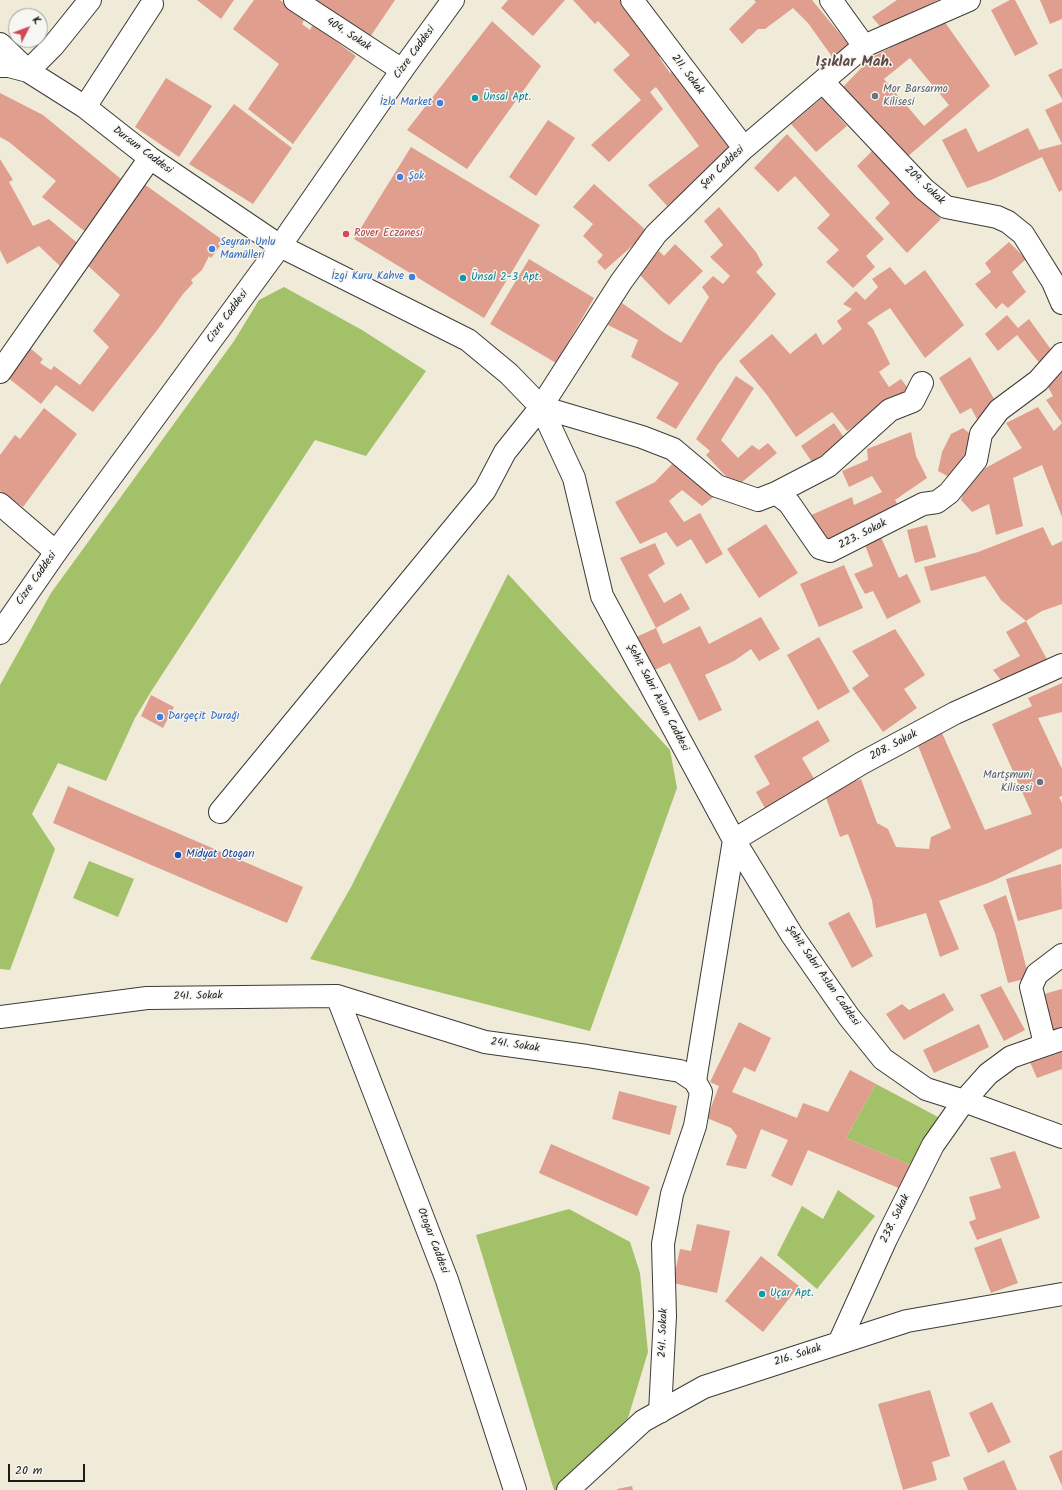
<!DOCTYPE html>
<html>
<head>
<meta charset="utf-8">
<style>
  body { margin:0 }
  #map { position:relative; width:1062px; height:1490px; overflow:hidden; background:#f0ebd8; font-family:Kalam,sans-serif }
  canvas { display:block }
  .north { position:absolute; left:8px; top:8px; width:40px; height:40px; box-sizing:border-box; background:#f6f6f2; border:1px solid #9f9f9c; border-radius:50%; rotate:48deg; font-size:11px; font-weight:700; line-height:16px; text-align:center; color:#1c1c1c }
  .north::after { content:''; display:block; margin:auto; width:14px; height:18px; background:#d1495b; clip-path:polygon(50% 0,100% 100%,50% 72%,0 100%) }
  .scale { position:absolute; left:8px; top:1464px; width:77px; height:18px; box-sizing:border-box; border:2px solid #1c1c1c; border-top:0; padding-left:5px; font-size:12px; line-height:14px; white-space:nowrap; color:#1c1c1c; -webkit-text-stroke:3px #f6f6f2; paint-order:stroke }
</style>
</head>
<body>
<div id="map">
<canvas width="1062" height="1490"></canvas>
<div class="north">K</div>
<div class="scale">20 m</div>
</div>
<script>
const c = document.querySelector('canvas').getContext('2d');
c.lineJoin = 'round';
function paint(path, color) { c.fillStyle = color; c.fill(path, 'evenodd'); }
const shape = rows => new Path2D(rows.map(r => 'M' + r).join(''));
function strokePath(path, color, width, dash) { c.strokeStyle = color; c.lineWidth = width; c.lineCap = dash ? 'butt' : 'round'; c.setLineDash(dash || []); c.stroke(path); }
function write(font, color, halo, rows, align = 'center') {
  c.font = font + ' Kalam,sans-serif'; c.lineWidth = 3; c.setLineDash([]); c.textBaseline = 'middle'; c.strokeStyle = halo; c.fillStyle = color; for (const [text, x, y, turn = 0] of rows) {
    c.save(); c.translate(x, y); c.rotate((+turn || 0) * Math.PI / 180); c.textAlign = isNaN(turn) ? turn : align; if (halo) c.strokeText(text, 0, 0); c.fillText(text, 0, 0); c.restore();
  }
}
const green = shape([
  [284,287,362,330,426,371,366,456,315,440,152,690,135,718,106,781,58,763,32,814,55,849,10,970,0,969,0,685,51,593,234,341,259,300],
  [508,574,670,750,677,788,590,1031,310,959,351,887],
  [89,861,134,879,118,917,73,898],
  [876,1084,938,1117,910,1165,846,1138],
  [838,1190,875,1216,817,1289,777,1255,802,1206,823,1219],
  [569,1209,630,1242,640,1273,648,1352,628,1418,559,1490,554,1490,476,1235]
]);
const building = shape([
  [197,0,234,0,221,19],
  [254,0,280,0,305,18,302,24,310,30,312,26,315,26,356,56,293,144,248,109,279,64,233,29],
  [310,0,395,0,370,37],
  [508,0,565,0,533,36,501,8],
  [573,0,620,0,665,54,659,57,670,73,675,70,731,150,667,206,648,185,699,146,656,87,650,92,663,109,609,162,591,145,641,100,613,70,630,55,598,21,595,24],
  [754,0,812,0,849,45,833,58,808,23,793,8,765,29,758,29,742,44,729,29,756,2],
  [897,0,938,0,883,30,872,17],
  [1010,0,1015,0,1038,44,1015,56,991,10],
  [1040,0,1062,0,1062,19,1050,24],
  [492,21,541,66,467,169,407,130],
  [944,21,990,86,907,157,842,88,872,57],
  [910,58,949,105,924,126,884,79],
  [1062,68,1062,99,1048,75],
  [166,78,212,106,179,157,135,127],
  [0,93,43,115,126,183,88,234,42,197,56,181,9,142,0,137],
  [822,98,847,126,816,152,791,124],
  [1062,102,1062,190,1059,192,1042,157,991,180,967,188,942,140,966,128,978,152,1028,128,1039,150,1062,144,1045,110],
  [234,104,292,148,253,204,189,164],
  [548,120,575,138,536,196,509,177],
  [787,134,884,239,866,256,875,267,853,288,826,262,839,250,817,228,830,215,795,176,778,192,754,168],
  [411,147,540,225,484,318,354,239],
  [872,151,941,219,907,253,875,218,890,203,857,166],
  [0,159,13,180,9,182,33,226,49,219,81,246,63,269,39,246,7,264,0,250],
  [144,184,224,241,211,258,209,256,202,270,191,280,193,283,183,294,158,329,93,412,56,385,41,404,7,377,30,348,43,359,40,363,51,370,54,366,80,385,109,347,93,331,120,295,87,265,111,234,108,232],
  [594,184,648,232,605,270,597,262,603,255,583,236,593,224,573,207],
  [719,207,756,252,763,265,756,272,776,294,718,364,676,429,656,418,679,383,631,357,638,340,608,325,622,303,666,334,681,343,709,297,702,287,713,276,723,284,730,276,710,257,723,245,704,221],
  [1009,242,1026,259,1012,272,1026,292,1008,308,1002,303,996,309,975,284,991,272,985,263],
  [675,244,703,271,669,305,638,273,659,251,664,256],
  [529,259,594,298,556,363,490,324],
  [890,267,905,285,925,270,964,325,925,358,890,308,867,323,873,329,890,364,879,372,889,387,901,379,910,391,847,431,832,412,796,437,767,395,739,361,772,334,790,354,816,333,823,345,842,329,837,321,852,309,843,304,856,291,865,300,878,287,872,279],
  [1007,315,1018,328,1029,319,1055,355,1041,365,1017,335,998,351,985,334],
  [970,357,997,404,977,419,971,408,960,414,939,378],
  [1062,369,1062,423,1046,400,1053,396,1045,382],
  [736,376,754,388,721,440,738,458,752,445,759,450,768,443,777,453,736,487,706,455,710,451,696,439],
  [1038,407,1054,431,1062,423,1062,517,1042,465,1013,478,1023,526,996,535,989,504,972,512,961,500,965,488,982,470,1022,448,1006,423],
  [44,408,77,434,23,507,0,491,0,455,15,435,20,439],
  [834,423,845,439,812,462,801,446],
  [963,428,976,439,953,479,938,471,942,452,951,434],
  [911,432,916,456,927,478,895,500,899,507,824,544,809,516,852,497,854,505,882,492,872,476,849,487,842,471,868,460,867,449],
  [674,462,716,495,702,506,682,490,669,501,684,522,700,513,723,554,706,564,691,539,677,547,666,532,640,544,615,502,655,482],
  [766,524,798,573,759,598,727,549],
  [927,525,936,557,915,563,907,530],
  [1043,527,1052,546,1062,541,1062,604,1042,611,1026,621,1049,663,1004,684,993,670,1020,656,1006,632,1026,621,1001,600,985,576,931,591,924,567,978,552],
  [880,535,899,578,907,574,921,602,887,619,873,591,865,594,854,574,873,566,865,545],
  [655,543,665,564,648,575,664,603,681,593,690,609,656,628,620,558],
  [844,565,863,608,819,627,800,584],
  [761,617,780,649,759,661,751,649,734,661,705,675,722,710,699,721,670,663,650,672,634,638,656,628,663,644,700,626,709,644],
  [895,629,925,675,904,689,917,708,883,732,852,688,869,676,852,651],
  [819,637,850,692,818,710,787,655],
  [1062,683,1062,712,1038,718,1062,769,1062,796,1059,797,1062,803,1062,848,991,882,939,901,959,949,940,957,926,913,876,928,872,900,848,834,840,837,824,792,861,779,877,823,888,829,896,847,929,849,931,837,951,828,917,743,942,733,985,830,1032,814,992,724,1032,706,1028,698],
  [151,695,174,707,163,728,141,716],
  [818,720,830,741,802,758,816,782,766,810,756,792,770,784,754,756],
  [68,786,303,887,287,923,53,823],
  [1061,864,1062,909,1018,921,1006,879],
  [1006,895,1016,928,1029,978,1008,983,995,933,983,905],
  [849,912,873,956,852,968,828,923],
  [1001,986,1025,1030,1004,1041,980,995],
  [1062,989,1062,1029,1051,1032,1044,994],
  [944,993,954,1010,904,1040,886,1014,902,1004,909,1010],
  [739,1022,771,1038,755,1072,744,1067,732,1092,797,1118,803,1103,828,1112,850,1070,876,1084,846,1138,910,1165,901,1189,808,1150,792,1186,771,1176,788,1140,761,1129,746,1169,726,1165,737,1136,731,1128,707,1118,719,1086,710,1082],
  [979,1024,989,1047,934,1073,923,1050],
  [1062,1050,1062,1069,1037,1078,1029,1060],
  [619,1091,677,1106,670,1135,612,1119],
  [551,1144,650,1187,637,1216,539,1173],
  [1015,1151,1040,1218,977,1240,969,1222,976,1219,969,1197,1001,1188,990,1158],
  [697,1224,730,1231,717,1293,673,1283,680,1249,691,1251],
  [1001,1238,1018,1283,991,1293,974,1248],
  [761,1256,799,1286,763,1332,725,1301],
  [930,1390,950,1456,932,1462,937,1480,903,1490,878,1404],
  [992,1402,1011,1442,988,1453,969,1413],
  [1062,1450,1062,1486,1049,1456],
  [1004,1460,1017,1490,968,1490,963,1478],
  [632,1486,633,1490,617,1490,617,1489]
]);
const minor = shape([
  [295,0,402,70],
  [632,0,744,148],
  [831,0,864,46],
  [0,44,28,71,53,46,90,0],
  [0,66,9,66,28,71,85,107,150,158,280,246,468,340,509,374,541,407,574,478,602,596,734,840,792,935,849,1017,883,1059,926,1089,964,1101,1062,1137],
  [823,82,924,189,946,207,997,217,1008,222,1023,234,1053,282,1062,303],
  [85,107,152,4],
  [0,372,150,158],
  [541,407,642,437,673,449,717,486,758,500,776,493,789,503,820,548,830,551,923,504,937,502,949,493,976,460,981,434,999,410,1038,381,1062,354],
  [776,493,828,466,890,410,913,401,922,383],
  [0,504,56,552],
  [220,812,485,490,505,452,541,407,621,282,656,234,744,148,864,46,969,0],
  [337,996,447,1280,515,1490],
  [0,1017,147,998,337,996,485,1042,587,1056,680,1071,695,1081,701,1092,695,1126,672,1194,663,1244,665,1316,660,1412],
  [1045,1044,1031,987,1037,974,1062,955],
  [695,1081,734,840,862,763,955,713,1062,665],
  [839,1343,886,1239,933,1145,964,1101,988,1074,1011,1057,1062,1039],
  [568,1490,643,1421,704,1387,907,1321,1062,1294]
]);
const major = shape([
  [0,633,56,552,280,246,402,70,453,0]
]);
const markers = [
  [875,96,4,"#6b7280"],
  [475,98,4,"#0f9aa8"],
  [440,103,4,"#3f7fe0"],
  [400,177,4,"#3f7fe0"],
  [346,234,4,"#e0444e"],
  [212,249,4,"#3f7fe0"],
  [412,277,4,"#3f7fe0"],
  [463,278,4,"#0f9aa8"],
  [160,717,4,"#3f7fe0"],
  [1040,782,4,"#6b7280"],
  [178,855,4,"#1a4fb4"],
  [762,1294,4,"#0f9aa8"]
];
const streetNames = [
  ["404. Sokak",348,35,33],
  ["Cizre Caddesi",415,53,-54],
  ["211. Sokak",687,75,53],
  ["Dursun Caddesi",142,151,37],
  ["Şen Caddesi",723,168,-44],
  ["209. Sokak",924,186,43],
  ["Cizre Caddesi",228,317,-54],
  ["223. Sokak",863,535,-27],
  ["Cizre Caddesi",37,579,-55],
  ["Şehit Sabri Aslan Caddesi",657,698,62],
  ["208. Sokak",894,746,-28],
  ["Şehit Sabri Aslan Caddesi",822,976,55],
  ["241. Sokak",198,997,-1],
  ["241. Sokak",515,1046,8],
  ["238. Sokak",896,1219,-64],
  ["Otogar Caddesi",432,1241,69],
  ["241. Sokak",664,1333,-88],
  ["216. Sokak",798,1356,-18]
];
const worshipNames = [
  ["Mor Barsarmo",883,90],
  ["Kilisesi",883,103],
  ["Martşmuni",1032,776,"right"],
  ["Kilisesi",1032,789,"right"]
];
const cultureNames = [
  ["Ünsal Apt.",483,98],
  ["Ünsal 2-3 Apt.",471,278],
  ["Uçar Apt.",770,1294]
];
const shopNames = [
  ["İzla Market",432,103,"right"],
  ["Şok",408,177],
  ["Seyran Unlu",220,243],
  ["Mamülleri",220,256],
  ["İzgi Kuru Kahve",404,277,"right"],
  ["Dargeçit Durağı",168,717]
];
const healthNames = [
  ["Rover Eczanesi",354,234]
];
const transitNames = [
  ["Midyat Otogarı",186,855]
];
const districtNames = [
  ["Işıklar Mah.",854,63]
];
paint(green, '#a3c169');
paint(building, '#df9e8e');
strokePath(minor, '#3c3b38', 24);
strokePath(major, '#3c3b38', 24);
strokePath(minor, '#fff', 22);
strokePath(major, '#fff', 22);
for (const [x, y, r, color] of markers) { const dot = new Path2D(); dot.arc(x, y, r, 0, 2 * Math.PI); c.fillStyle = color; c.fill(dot); strokePath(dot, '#f6f6f2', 1.5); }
write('11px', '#1c1c1c', '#f6f6f2', streetNames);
write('11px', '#5b616d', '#f6f6f2', worshipNames, 'left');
write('11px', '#0d838f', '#f6f6f2', cultureNames, 'left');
write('11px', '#366cbe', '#f6f6f2', shopNames, 'left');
write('11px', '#be3a42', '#f6f6f2', healthNames, 'left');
write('11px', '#164399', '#f6f6f2', transitNames, 'left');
write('bold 15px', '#604a44', '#f6f6f2', districtNames);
</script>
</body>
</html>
